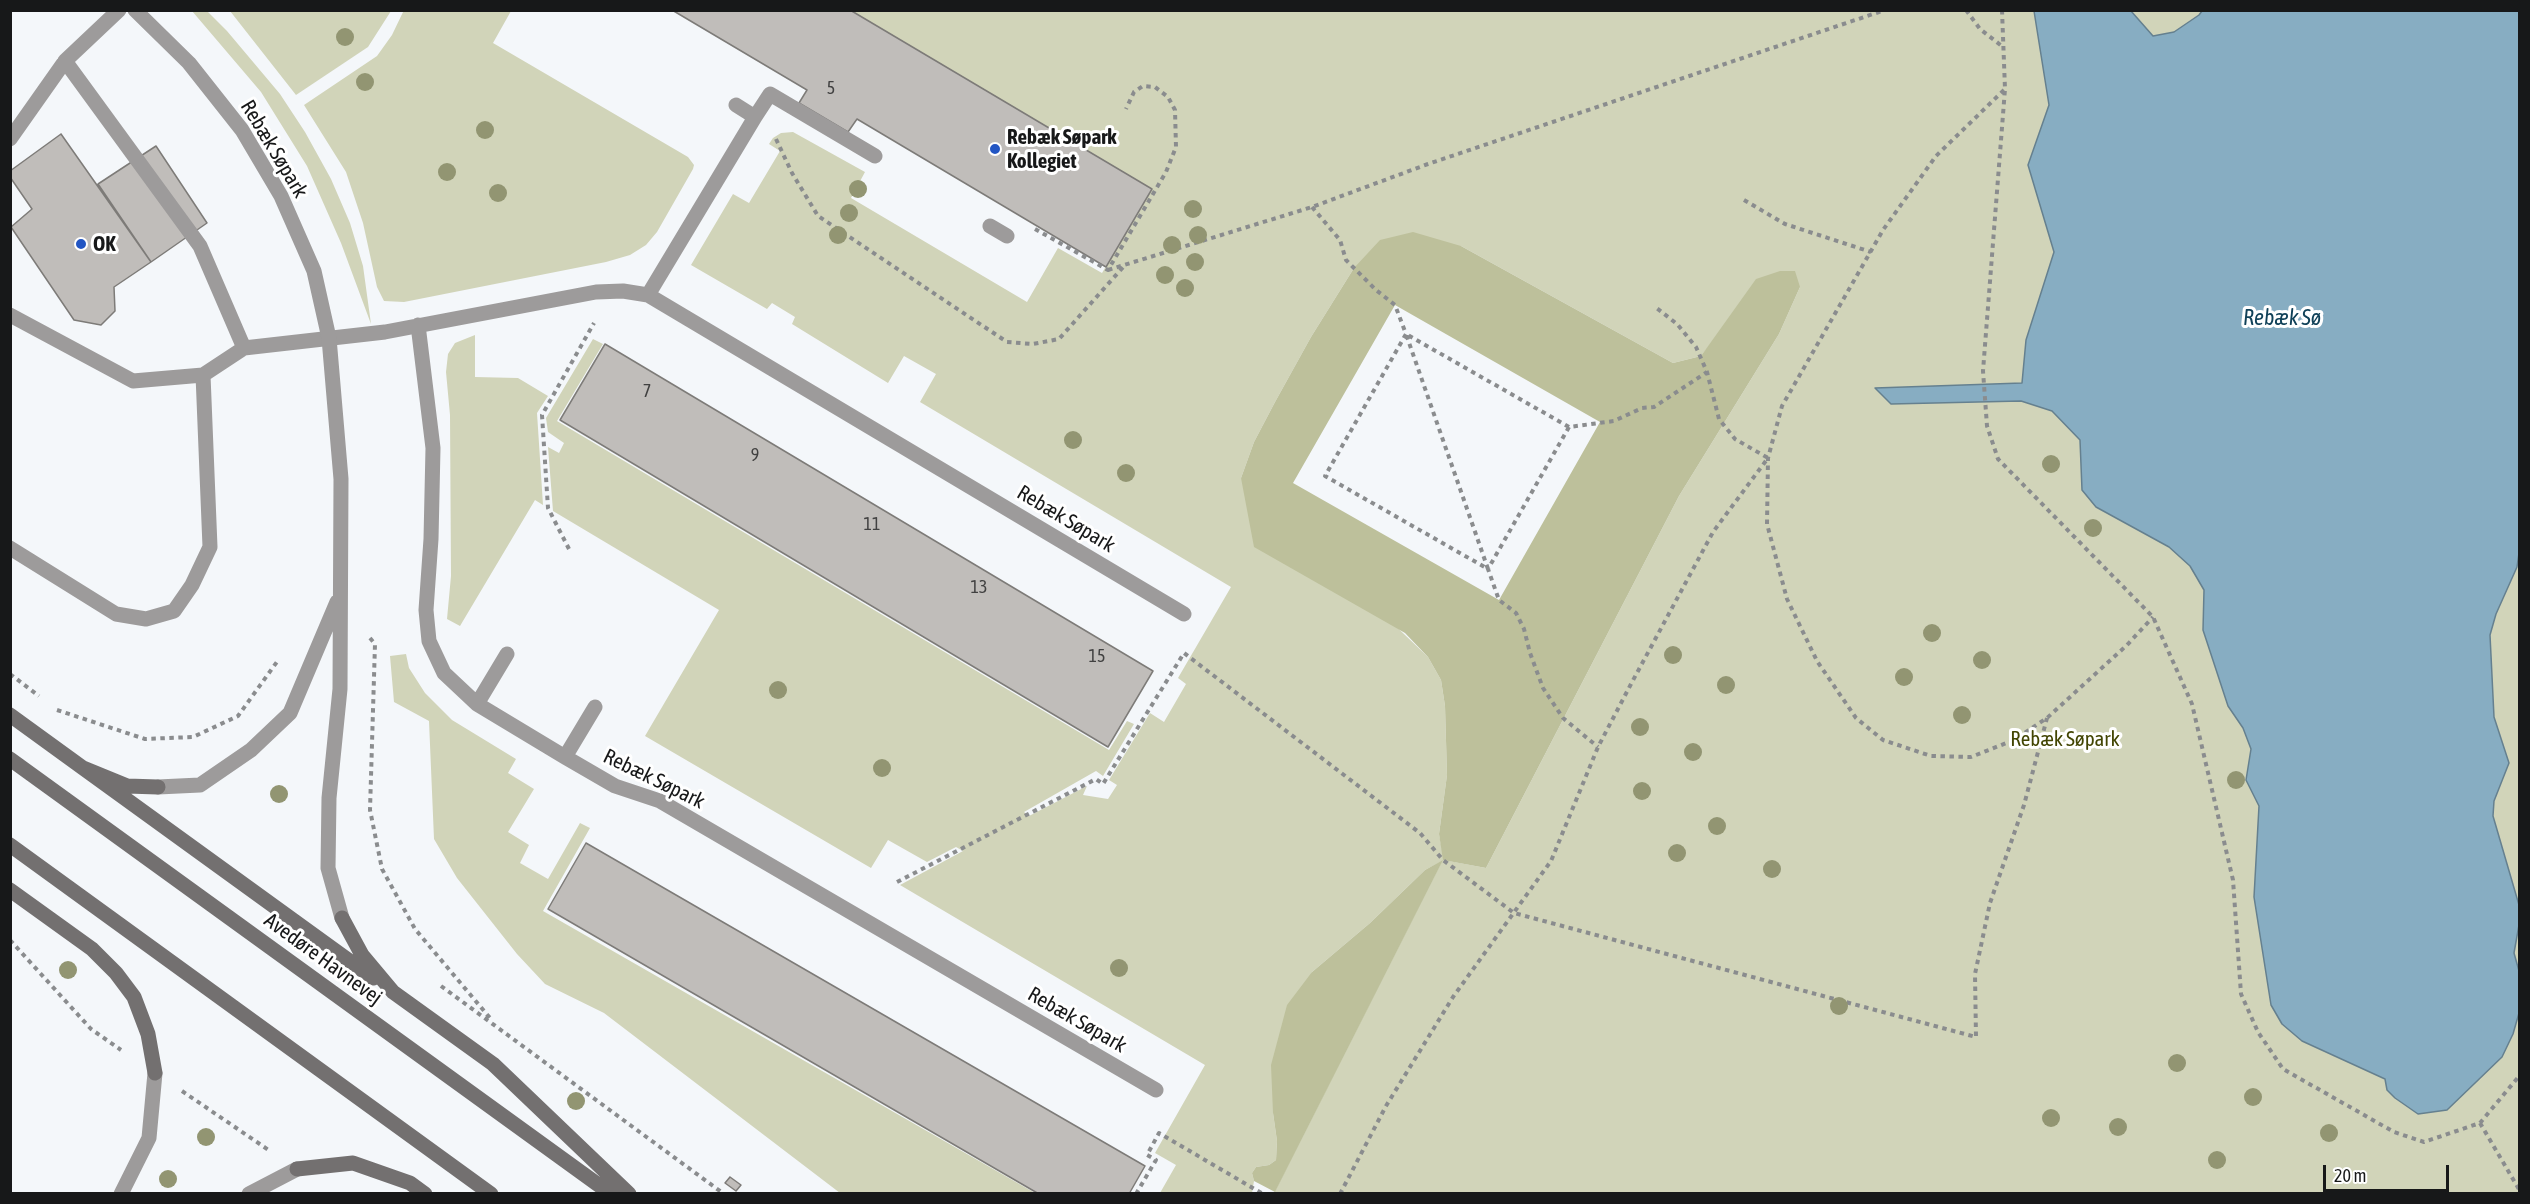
<!DOCTYPE html>
<html>
<head>
<meta charset="utf-8">
<style>
  body { margin:0 }
  #map { position:relative; width:2530px; height:1204px; overflow:hidden; background:#f4f7fa; font-family:"Asap Condensed",sans-serif }
  canvas { display:block }
  .frame { position:absolute; inset:0; border:12px solid #171819; pointer-events:none }
  .scale { position:absolute; left:2323px; top:1165px; width:126px; height:27px; box-sizing:border-box; border:3px solid #171819; border-top:0; padding-left:8px; font-size:18px; line-height:21px; white-space:nowrap; color:#171819; -webkit-text-stroke:4px #fff; paint-order:stroke }
</style>
</head>
<body>
<div id="map">
<canvas width="2530" height="1204"></canvas>
<div class="frame"></div>
<div class="scale">20 m</div>
</div>
<script>
const c = document.querySelector('canvas').getContext('2d');
c.lineJoin = 'round';
function paint(path, color) { c.fillStyle = color; c.fill(path, 'evenodd'); }
const shape = rows => new Path2D(rows.map(r => 'M' + r).join(''));
function strokePath(path, color, width, dash) { c.strokeStyle = color; c.lineWidth = width; c.lineCap = dash ? 'butt' : 'round'; c.setLineDash(dash || []); c.stroke(path); }
function write(font, color, halo, rows, align = 'center') {
  c.font = font + ' "Asap Condensed",sans-serif'; c.lineWidth = 6; c.setLineDash([]); c.textBaseline = 'middle'; c.strokeStyle = halo; c.fillStyle = color; for (const [text, x, y, turn = 0] of rows) {
    c.save(); c.translate(x, y); c.rotate((+turn || 0) * Math.PI / 180); c.textAlign = isNaN(turn) ? turn : align; if (halo) c.strokeText(text, 0, 0); c.fillText(text, 0, 0); c.restore();
  }
}
const green = shape([
  [404,10,511,11,493,43,688,157,694,165,693,169,657,232,646,245,630,255,606,262,404,302,384,301,377,287,363,223,346,172,304,105,377,56,392,35],
  [192,11,207,11,227,31,280,94,305,132,331,179,350,223,363,266,371,324,341,243,307,166,261,92],
  [230,11,391,10,391,11,368,47,296,95],
  [850,11,2519,11,2519,1193,1274,1193,1442,861,1425,870,1370,923,1312,972,1273,1113,1277,1141,1276,1160,1269,1165,1256,1167,1252,1173,1254,1181,1252,1193,1160,1193,1176,1165,1155,1153,1205,1065,900,885,963,851,956,847,927,862,888,840,871,868,645,736,719,610,553,511,548,447,559,453,564,443,548,432,546,418,593,339,603,344,557,421,1109,750,1127,721,1134,724,1103,776,1096,771,1024,812,1029,816,1087,786,1083,795,1108,799,1117,785,1109,780,1150,713,1164,722,1186,684,1178,678,1231,587,920,402,936,374,904,356,888,383,792,324,795,317,772,303,767,309,691,265,733,194,749,203,780,151,769,144,773,138,781,133,793,132,865,172,851,198,1027,302,1058,248,1102,273,1152,189],
  [1461,246,1673,363,1701,356,1718,335,1800,287,1779,334,1679,496,1486,868,1444,860,1439,834,1447,775,1445,706,1441,680,1428,657,1241,478,1254,442,1275,402,1311,337,1354,268],
  [475,335,475,377,518,378,548,396,537,413,543,505,535,500,460,626,447,619,451,576,450,415,446,372,448,354,455,343],
  [406,654,409,668,425,693,452,720,516,759,508,773,534,789,508,832,529,845,520,863,548,879,580,823,590,828,543,911,1035,1193,840,1193,604,1013,545,984,517,954,457,878,434,839,429,721,394,702,390,656]
]);
const forest = shape([
  [1413,232,1461,246,1673,363,1701,356,1756,279,1780,271,1795,271,1800,287,1779,334,1679,496,1486,868,1443,860,1275,1192,1254,1181,1252,1173,1256,1167,1269,1165,1276,1160,1277,1141,1273,1113,1271,1065,1287,1005,1312,972,1370,923,1425,870,1443,860,1439,834,1447,775,1445,706,1441,680,1428,657,1405,633,1254,547,1241,478,1254,442,1275,402,1311,337,1354,268,1380,240],
  [1395,305,1600,422,1499,600,1293,483]
]);
const water = shape([
  [2034,11,2131,11,2153,36,2174,32,2199,15,2202,11,2519,11,2519,553,2517,567,2496,614,2490,635,2494,717,2509,763,2494,801,2493,816,2519,905,2519,925,2514,953,2519,971,2519,1013,2513,1034,2502,1057,2447,1110,2418,1114,2395,1098,2387,1090,2385,1079,2302,1041,2282,1024,2271,1005,2254,897,2259,806,2246,780,2251,749,2243,728,2228,706,2203,630,2204,590,2190,566,2169,547,2096,507,2082,490,2080,440,2052,411,2021,401,1891,404,1875,388,2022,383,2026,340,2054,252,2028,165,2049,105,2034,11]
]);
const building = shape([
  [672,10,850,10,1152,189,1106,267,857,119,848,132,799,103,807,90,672,10],
  [61,134,151,262,114,287,115,311,101,325,74,320,11,227,32,209,10,177,10,171,61,134],
  [156,146,207,223,151,262,98,184,156,146],
  [605,344,1153,671,1108,747,560,420,605,344],
  [586,843,1145,1166,1129,1194,1039,1194,548,909,586,843],
  [730,1177,741,1185,736,1191,725,1183,730,1177]
]);
const path = shape([
  [1966,10,1980,29,2003,47],
  [2002,10,2005,89,1983,371,1987,426,1998,459,2153,617,2192,704,2233,880,2241,994,2258,1032,2283,1069,2394,1132,2424,1142,2480,1123,2520,1075],
  [2004,90,1936,156,1883,230,1782,406,1768,458,1767,524,1787,599,1817,661,1856,718,1883,740,1931,756,1971,757,2014,740,2047,718,2127,645,2153,617],
  [776,139,792,173,818,216,1007,342,1033,344,1059,339,1125,265],
  [1744,200,1785,224,1871,252],
  [1312,207,1340,240,1346,260,1376,290,1395,305,1406,334,1325,476,1488,569],
  [1035,229,1108,270,1166,172,1176,147,1175,110,1168,97,1155,87,1143,86,1134,92,1126,109],
  [1108,270,1312,207,1428,164,1885,10],
  [1569,427,1488,569,1499,600,1516,613,1524,629,1530,653,1543,688,1563,718,1598,747],
  [569,549,548,508,542,415,594,323],
  [1488,569,1406,334,1569,427,1614,421,1642,408,1654,407,1707,372],
  [370,638,375,644,370,810,382,869,415,929,490,1018],
  [10,674,39,696],
  [57,710,145,739,193,737,238,716,279,659],
  [897,882,1096,779,1103,784,1184,653,1420,833,1443,860,1514,913,1976,1037,1975,974,1990,903,2024,805,2047,718],
  [10,940,91,1029,121,1050],
  [441,986,724,1194],
  [182,1091,270,1151],
  [2480,1123,2520,1191],
  [1136,1194,1156,1160,1147,1155,1159,1133,1263,1194],
  [1340,1194,1386,1106,1453,997,1551,861,1598,747,1631,684,1713,532,1768,458,1735,439,1719,419,1707,372,1696,347,1677,324,1654,306]
]);
const lane = shape([
  [119,10,65,61,200,246,244,348],
  [755,117,770,94,875,156],
  [10,139,65,61],
  [990,226,1007,236],
  [648,295,755,117,736,105],
  [10,315,133,381,203,375,244,348,385,332,596,292,623,291,648,295,1184,614],
  [418,325,433,448,431,539,426,610,429,641,444,673,477,704,565,757,615,786,660,801,1156,1090],
  [10,548,116,614,146,619,174,611,192,585,210,547,203,375],
  [477,704,507,654],
  [565,757,595,707]
]);
const street = shape([
  [135,10,189,63,242,130,281,196,314,271,329,338,341,479,340,689,329,798,328,868,342,918],
  [158,787,200,785,251,750,290,713,337,602],
  [121,1194,149,1138,155,1073],
  [249,1194,297,1169]
]);
const secondary = shape([
  [10,715,83,768,127,786,158,787],
  [10,759,611,1194],
  [83,768,373,978],
  [10,845,491,1194],
  [10,890,92,949,116,973,134,997,148,1034,155,1073],
  [342,918,362,955,393,992,493,1064,629,1194],
  [297,1169,353,1163,410,1183,425,1194]
]);
const trees = [
  [345,37],
  [365,82],
  [485,130],
  [447,172],
  [858,189],
  [498,193],
  [1193,209],
  [849,213],
  [838,235],
  [1198,235],
  [1172,245],
  [1195,262],
  [1165,275],
  [1185,288],
  [1073,440],
  [2051,464],
  [1126,473],
  [2093,528],
  [1932,633],
  [1673,655],
  [1982,660],
  [1904,677],
  [1726,685],
  [778,690],
  [1962,715],
  [1640,727],
  [1693,752],
  [882,768],
  [2236,780],
  [1642,791],
  [279,794],
  [1717,826],
  [1677,853],
  [1772,869],
  [1119,968],
  [68,970],
  [1839,1006],
  [2177,1063],
  [2253,1097],
  [576,1101],
  [2051,1118],
  [2118,1127],
  [2329,1133],
  [206,1137],
  [2217,1160],
  [168,1179]
];
const markers = [
  [995,149,6,"#2255c3"],
  [81,244,6,"#2255c3"]
];
const numberNames = [
  ["5",831,88],
  ["7",647,391],
  ["9",755,455],
  ["11",872,524],
  ["13",979,587],
  ["15",1097,656]
];
const poiNames = [
  ["Rebæk Søpark",1007,137],
  ["Kollegiet",1007,161],
  ["OK",93,244]
];
const streetNames = [
  ["Rebæk Søpark",274,149,59],
  ["Rebæk Søpark",1066,519,31],
  ["Rebæk Søpark",654,779,26],
  ["Avedøre Havnevej",323,959,36],
  ["Rebæk Søpark",1077,1020,30]
];
const parkNames = [
  ["Rebæk Søpark",2065,739]
];
const waterNames = [
  ["Rebæk Sø",2282,318]
];
paint(green, '#d1d4b9');
paint(forest, '#bdc09b');
paint(water, '#87adc2');
strokePath(water, '#65808f', 1.5);
paint(building, '#c0bdba');
strokePath(building, '#7d7b78', 1.5);
strokePath(path, '#8a8c8e', 4, [4.5, 4.5]);
strokePath(lane, '#9d9b9b', 15);
strokePath(street, '#9d9b9b', 15);
strokePath(secondary, '#737070', 15);
c.fillStyle = '#929572';
for (const [x, y] of trees) { c.beginPath(); c.arc(x, y, 9, 0, 2 * Math.PI); c.fill(); }
for (const [x, y, r, color] of markers) { const dot = new Path2D(); dot.arc(x, y, r, 0, 2 * Math.PI); c.fillStyle = color; c.fill(dot); strokePath(dot, '#fff', 2); }
write('18px', '#414141', null, numberNames);
write('bold 21px', '#171819', '#fff', poiNames, 'left');
write('21px', '#171819', '#fff', streetNames);
write('21px', '#424503', '#fff', parkNames);
write('italic 22px', '#104158', '#fff', waterNames);
</script>
</body>
</html>
